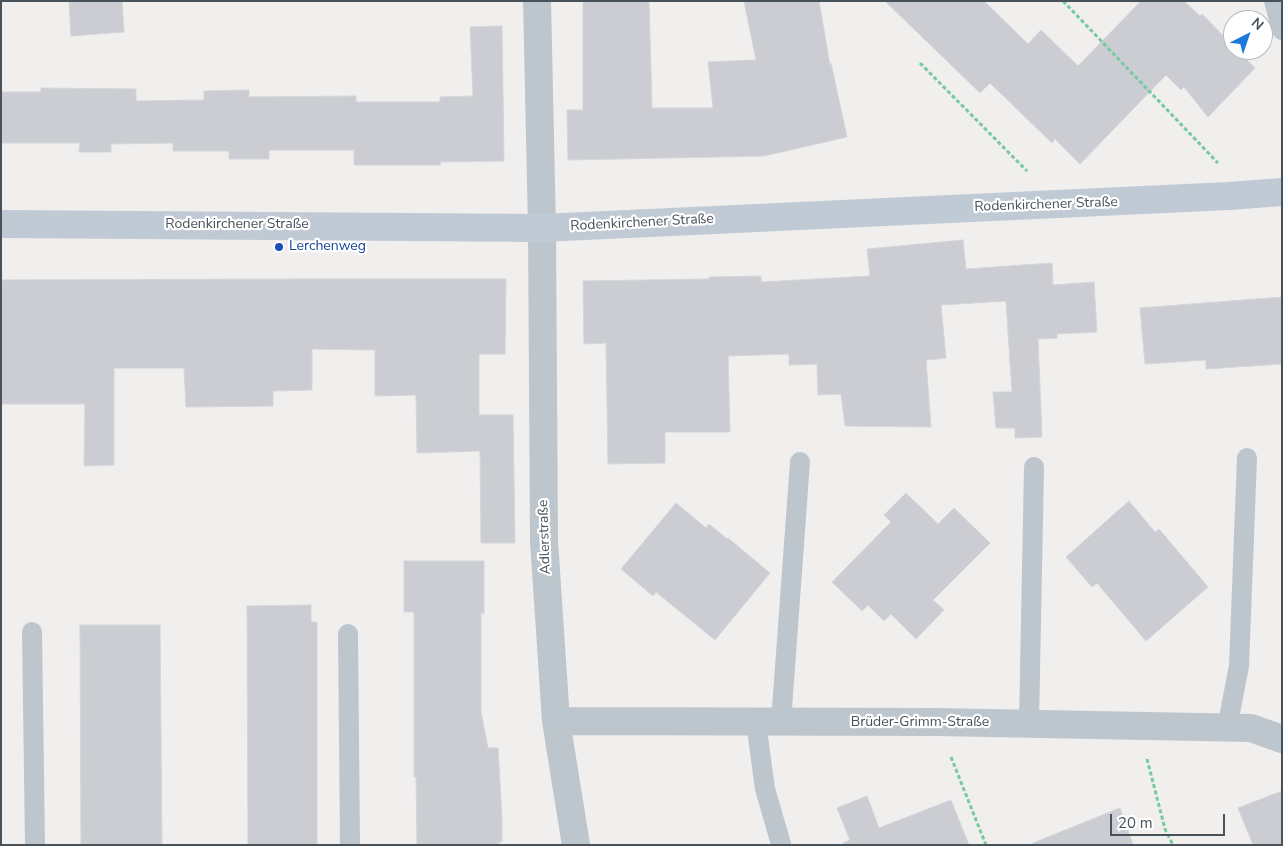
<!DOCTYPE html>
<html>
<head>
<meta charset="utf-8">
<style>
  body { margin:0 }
  #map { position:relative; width:1283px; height:846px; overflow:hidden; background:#f1eeee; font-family:"Nunito Sans",sans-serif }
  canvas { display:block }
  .frame { position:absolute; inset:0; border:2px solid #47525b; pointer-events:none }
  .north { position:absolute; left:1223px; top:10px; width:50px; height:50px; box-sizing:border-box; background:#fff; border:1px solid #b5babd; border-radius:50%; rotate:41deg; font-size:14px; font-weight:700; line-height:20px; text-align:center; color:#47525b }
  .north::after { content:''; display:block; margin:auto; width:18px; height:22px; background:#1e7ada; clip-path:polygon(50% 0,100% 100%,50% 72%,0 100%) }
  .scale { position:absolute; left:1110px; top:814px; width:115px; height:22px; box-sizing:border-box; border:2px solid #47525b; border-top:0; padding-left:6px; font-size:15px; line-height:18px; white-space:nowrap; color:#47525b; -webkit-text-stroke:4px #fff; paint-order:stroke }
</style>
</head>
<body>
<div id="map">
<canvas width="1283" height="846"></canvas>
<div class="frame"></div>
<div class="north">N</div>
<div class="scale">20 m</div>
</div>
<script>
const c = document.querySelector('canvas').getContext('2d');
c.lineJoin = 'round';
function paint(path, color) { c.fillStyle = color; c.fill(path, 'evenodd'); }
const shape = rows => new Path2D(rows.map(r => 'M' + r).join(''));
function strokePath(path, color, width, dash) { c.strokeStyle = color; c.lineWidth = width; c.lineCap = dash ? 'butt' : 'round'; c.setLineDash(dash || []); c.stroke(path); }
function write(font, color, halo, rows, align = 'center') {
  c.font = font + ' "Nunito Sans",sans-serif'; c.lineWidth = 4.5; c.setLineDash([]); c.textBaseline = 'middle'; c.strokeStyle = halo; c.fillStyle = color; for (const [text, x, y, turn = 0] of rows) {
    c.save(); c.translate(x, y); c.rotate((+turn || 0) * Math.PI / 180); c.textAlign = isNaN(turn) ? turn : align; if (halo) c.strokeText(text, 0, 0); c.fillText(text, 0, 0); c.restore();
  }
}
const building = shape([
  [69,1,122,1,124,32,71,36,69,1],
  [583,1,649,1,652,108,713,108,708,62,756,60,744,1,819,1,830,65,831,63,847,137,764,156,568,160,567,110,583,110,583,1],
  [885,1,984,1,1028,44,1041,30,1078,66,1141,1,1184,1,1200,16,1202,14,1233,46,1233,50,1237,50,1255,68,1208,117,1184,87,1181,90,1166,75,1080,164,1055,139,1052,143,990,83,980,93,885,1],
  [502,26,504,161,440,162,441,165,354,165,354,150,269,150,269,159,229,159,229,151,173,151,173,143,111,144,111,152,79,152,80,143,1,143,1,92,41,92,41,88,136,89,136,101,204,100,204,91,249,90,249,97,356,96,356,102,440,102,440,97,473,96,470,27,502,26],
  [963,240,966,269,1052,263,1053,285,1094,282,1097,332,1057,334,1057,338,1038,339,1042,437,1015,438,1015,428,996,428,993,392,1012,392,1006,301,941,305,946,358,926,360,931,427,845,426,841,394,818,395,817,364,789,365,789,354,728,356,730,432,665,432,665,463,608,464,606,343,584,344,583,281,709,279,709,277,761,276,761,282,870,276,867,249,963,240],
  [306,279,506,279,505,354,479,354,479,415,513,415,515,543,481,543,480,451,417,453,416,395,375,396,375,350,312,349,312,390,273,391,273,406,186,407,184,368,114,368,114,465,84,466,85,404,1,404,1,280,306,279],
  [1282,297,1282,364,1206,369,1206,360,1145,364,1140,308,1282,297],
  [906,493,938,524,954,508,990,543,933,600,944,610,916,639,891,614,884,621,868,605,862,611,832,582,891,522,884,515,906,493],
  [1129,501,1155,532,1159,529,1208,587,1146,641,1097,583,1092,587,1066,557,1129,501],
  [676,503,706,528,709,524,727,539,728,538,770,573,715,640,656,592,653,596,621,569,676,503],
  [404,561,484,561,484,614,481,612,481,712,488,748,498,748,502,817,502,842,499,842,499,845,417,845,416,777,414,777,414,612,404,612,404,561],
  [311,605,311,622,317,622,317,845,248,845,247,606,311,605],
  [80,625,160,625,162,845,81,845,80,625],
  [1282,791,1282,845,1253,845,1238,808,1282,791],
  [867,796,879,828,951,800,969,845,843,845,843,843,850,840,837,808,867,796],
  [1120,808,1133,845,1033,845,1033,843,1120,808]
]);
const path = shape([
  [1063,1,1218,163],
  [920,63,1027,171],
  [951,757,986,845],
  [1147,759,1165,829,1173,845]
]);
const lane = shape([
  [1274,1,1282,30],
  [32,632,35,845],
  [348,634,350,845],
  [756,722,765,789,781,844],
  [781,722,800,462],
  [1029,724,1034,467],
  [1227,728,1239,666,1247,458]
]);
const street = shape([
  [537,1,542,228,544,541,556,721,576,845],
  [556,721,937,722,1251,728,1282,739]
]);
const secondary = shape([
  [1,224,542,228,1229,196,1282,192]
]);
const markers = [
  [279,247,5,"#1a4fb4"]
];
const streetNames = [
  ["Rodenkirchener Straße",1046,205,-2],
  ["Rodenkirchener Straße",642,223,-3],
  ["Rodenkirchener Straße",237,225],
  ["Adlerstraße",545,537,-92],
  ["Brüder-Grimm-Straße",920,723]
];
const transitNames = [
  ["Lerchenweg",289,247]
];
paint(building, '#cbcdd3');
strokePath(building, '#d2d5d9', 1);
strokePath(path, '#76ca9d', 3, [4, 2.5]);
strokePath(lane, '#bdc6cd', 20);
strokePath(street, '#bdc6cd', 28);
strokePath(secondary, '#bfcad4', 28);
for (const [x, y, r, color] of markers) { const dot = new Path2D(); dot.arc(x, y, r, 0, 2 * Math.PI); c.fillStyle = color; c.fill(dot); strokePath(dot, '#fff', 2); }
write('14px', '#47525b', '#fff', streetNames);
write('14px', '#164399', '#fff', transitNames, 'left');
</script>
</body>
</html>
